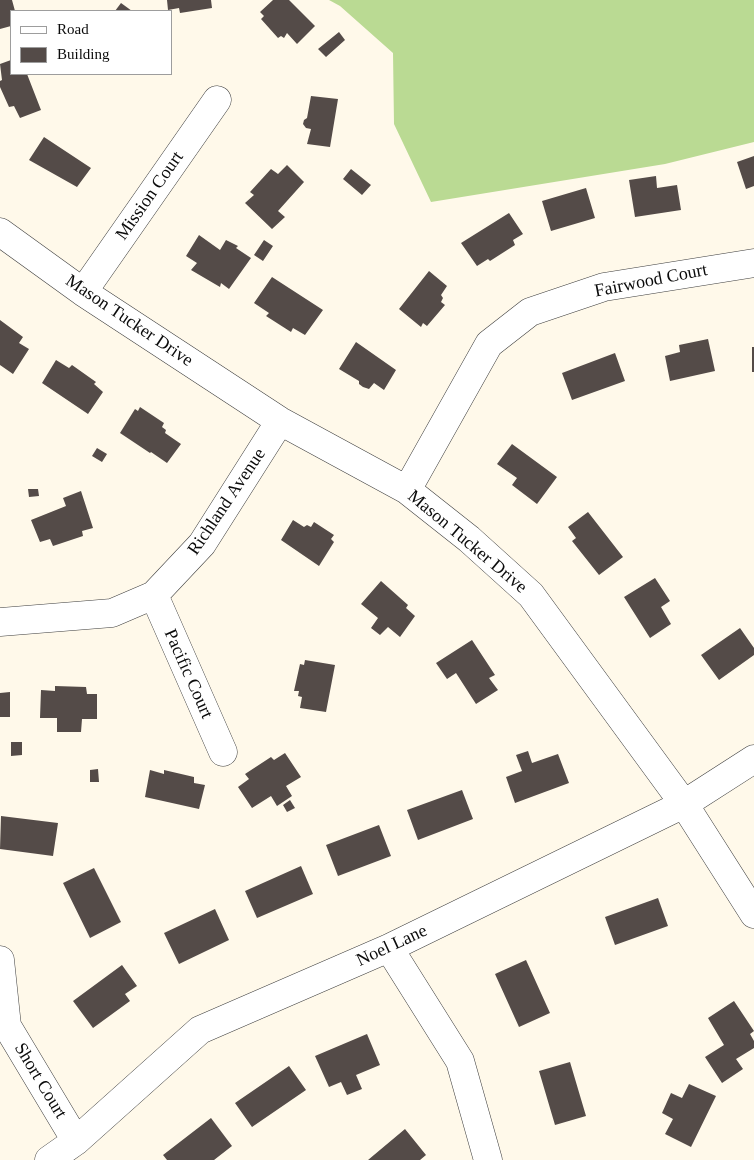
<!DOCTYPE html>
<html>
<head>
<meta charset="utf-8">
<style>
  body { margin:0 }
  #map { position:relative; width:754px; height:1160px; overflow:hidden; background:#fff9ea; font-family:Georgia,serif }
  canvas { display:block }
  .legend { position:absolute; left:10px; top:10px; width:162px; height:65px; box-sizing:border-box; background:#fff; border:1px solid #9d9d9d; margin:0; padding:6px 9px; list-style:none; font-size:15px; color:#0b0b0b }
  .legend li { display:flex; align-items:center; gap:10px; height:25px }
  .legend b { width:25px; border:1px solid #9d9d9d }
</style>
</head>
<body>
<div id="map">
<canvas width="754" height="1160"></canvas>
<ul class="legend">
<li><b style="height:6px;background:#fff"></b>Road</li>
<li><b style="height:14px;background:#544b48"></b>Building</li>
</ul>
</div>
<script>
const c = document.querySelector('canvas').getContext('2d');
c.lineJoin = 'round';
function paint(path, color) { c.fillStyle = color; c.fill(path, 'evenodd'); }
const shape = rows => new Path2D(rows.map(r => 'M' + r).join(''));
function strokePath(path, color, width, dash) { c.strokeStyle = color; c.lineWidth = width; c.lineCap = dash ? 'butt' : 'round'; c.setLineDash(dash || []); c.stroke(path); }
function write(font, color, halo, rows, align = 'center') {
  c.font = font + ' Georgia,serif'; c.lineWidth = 5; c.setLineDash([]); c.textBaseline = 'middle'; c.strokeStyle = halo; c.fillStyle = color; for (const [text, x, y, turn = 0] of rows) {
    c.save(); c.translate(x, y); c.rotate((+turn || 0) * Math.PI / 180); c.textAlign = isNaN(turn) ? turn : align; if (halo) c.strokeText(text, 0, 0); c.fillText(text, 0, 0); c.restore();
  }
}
const forest = shape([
  [329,0,754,0,754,142,665,164,431,202,394,124,393,53,340,6]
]);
const building = shape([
  [0,0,12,0,15,11,11,11,11,26,0,29],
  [167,0,211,0,212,8,180,13,179,8,168,10],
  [273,0,289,0,315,26,297,44,287,33,284,38,281,36,278,38,261,19,264,16,260,12],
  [121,3,132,11,115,11],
  [339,32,345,40,326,57,318,49],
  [11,60,11,74,27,74,41,110,20,118,14,106,9,107,0,87,0,81,2,80,0,64],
  [311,96,338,99,330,147,307,144,311,129,306,128,303,124,304,120,307,118],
  [44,137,91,168,77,187,29,160],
  [754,156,754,186,746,189,737,162],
  [287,165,304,182,278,211,285,217,272,229,245,203,254,195,250,192,271,169,278,174],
  [351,169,371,185,362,195,343,179],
  [656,176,657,188,677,185,681,210,635,217,629,180],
  [586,188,595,218,551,231,542,201],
  [509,213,523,234,513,240,515,245,490,261,488,259,477,266,461,243],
  [199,235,220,250,226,240,238,246,236,248,251,258,229,289,221,283,220,287,191,270,197,263,186,256],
  [264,240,273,246,263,261,254,255],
  [429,271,447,286,441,295,443,298,441,302,445,305,427,326,423,323,421,327,399,309],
  [272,277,323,310,305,335,293,328,291,332,266,316,269,313,254,303],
  [0,320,23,337,19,343,29,349,13,374,0,365],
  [708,339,715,371,670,381,665,356,680,352,679,345],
  [356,342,396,370,384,390,374,383,369,389,363,387,359,384,359,381,339,369],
  [752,347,754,347,754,372,752,372],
  [615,353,625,381,572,400,562,373],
  [56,360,69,368,72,365,96,382,94,384,103,392,88,414,42,383],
  [140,407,164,423,162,427,166,430,165,433,181,444,167,463,151,452,150,453,120,433,135,409,138,411],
  [512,444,557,477,537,504,512,485,517,478,497,464],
  [97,448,107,454,102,462,92,456],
  [28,489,38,489,39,496,29,497],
  [81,491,93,528,82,531,83,536,53,546,50,539,40,542,31,520,66,506,63,498],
  [588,512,623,557,599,575,572,541,576,538,568,527],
  [293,520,304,527,307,525,311,527,314,522,334,535,331,539,334,542,319,566,281,540],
  [655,578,670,601,661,607,671,624,650,638,624,597],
  [381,581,408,605,406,608,415,616,400,637,388,627,380,635,371,628,378,618,361,604],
  [740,628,754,648,754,655,719,680,701,655],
  [472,640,495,675,489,678,498,690,476,704,456,673,447,679,436,663],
  [305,660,335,665,326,712,300,708,302,697,298,696,299,691,294,691,300,664,304,665],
  [55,686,86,687,87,694,97,694,97,719,82,719,81,732,57,732,57,718,40,718,41,690,55,691],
  [10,692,10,717,0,717,0,693],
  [11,742,22,742,22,755,11,756],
  [528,751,532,763,558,754,569,783,515,803,506,777,522,771,516,755],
  [285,753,301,777,286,786,292,796,277,806,271,796,252,808,238,787,249,779,245,774,271,757,274,760],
  [98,769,99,782,90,782,90,770],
  [150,770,164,774,164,770,194,777,194,783,205,785,199,809,145,797],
  [462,790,473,819,418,840,407,810],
  [290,800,295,808,287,812,283,805],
  [1,816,58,823,53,856,0,849],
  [379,825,391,856,338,876,326,845],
  [301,866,313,894,257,918,245,891],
  [94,868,121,922,90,938,63,883],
  [658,898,668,926,615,945,605,917],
  [215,909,229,940,179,964,164,933],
  [526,960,550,1013,519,1027,495,974],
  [122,965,137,986,125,994,130,1001,93,1028,73,1001],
  [734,1001,754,1031,750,1034,754,1041,754,1048,736,1059,743,1069,722,1083,705,1057,724,1045,708,1018],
  [367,1034,380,1065,356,1075,362,1089,347,1095,341,1082,329,1087,315,1056],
  [570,1062,586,1116,555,1125,539,1071],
  [289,1066,306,1090,252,1127,235,1103],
  [689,1084,716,1096,691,1147,665,1134,673,1119,662,1113,671,1093,682,1098],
  [211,1118,232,1146,214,1160,167,1160,163,1155],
  [405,1129,426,1155,420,1160,368,1160]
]);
const minor = shape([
  [0,232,83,292,280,421,407,490,469,539,531,595,684,804,754,914],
  [83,292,217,100],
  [407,490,489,344,530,312,604,287,754,263],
  [154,595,223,752],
  [0,622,112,613,154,595,202,544,280,421],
  [389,948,460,1061,488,1160],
  [0,960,7,1026,76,1141],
  [49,1160,76,1141,200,1030,389,948,684,804,754,759]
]);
const streetNames = [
  ["Mission Court",150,196,-55],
  ["Fairwood Court",651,281,-11],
  ["Mason Tucker Drive",129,321,34],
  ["Richland Avenue",227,502,-56],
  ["Mason Tucker Drive",467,542,40],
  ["Pacific Court",188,674,66],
  ["Noel Lane",392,946,-25],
  ["Short Court",40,1081,59]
];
paint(forest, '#bada93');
paint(building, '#544b48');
strokePath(minor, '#3e3e3e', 29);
strokePath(minor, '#fff', 28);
write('18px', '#0b0b0b', '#fff', streetNames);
</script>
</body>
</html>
